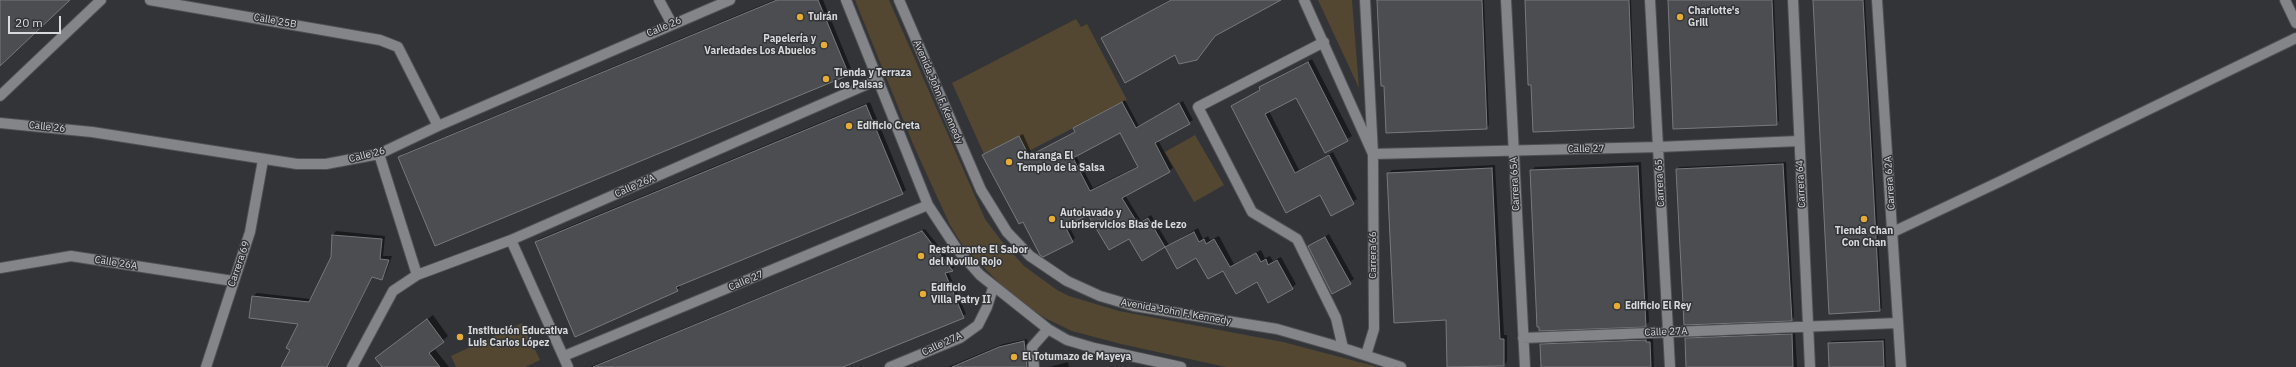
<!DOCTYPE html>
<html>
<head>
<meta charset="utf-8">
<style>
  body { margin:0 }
  #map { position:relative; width:2296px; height:367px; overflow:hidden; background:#323437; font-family:"IBM Plex Sans",sans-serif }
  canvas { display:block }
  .scale { position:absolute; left:8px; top:16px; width:53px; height:18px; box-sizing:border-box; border:2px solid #d8d9db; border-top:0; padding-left:5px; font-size:12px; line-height:14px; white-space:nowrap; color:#d8d9db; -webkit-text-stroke:3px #323437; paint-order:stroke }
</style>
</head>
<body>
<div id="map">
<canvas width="2296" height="367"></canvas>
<div class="scale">20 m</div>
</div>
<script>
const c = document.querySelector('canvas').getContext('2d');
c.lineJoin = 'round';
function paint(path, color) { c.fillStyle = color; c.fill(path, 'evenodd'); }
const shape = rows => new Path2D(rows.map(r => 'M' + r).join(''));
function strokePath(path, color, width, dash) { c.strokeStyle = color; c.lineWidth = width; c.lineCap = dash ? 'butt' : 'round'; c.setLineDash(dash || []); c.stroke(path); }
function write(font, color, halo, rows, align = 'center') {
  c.font = font + ' "IBM Plex Sans",sans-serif'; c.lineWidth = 3; c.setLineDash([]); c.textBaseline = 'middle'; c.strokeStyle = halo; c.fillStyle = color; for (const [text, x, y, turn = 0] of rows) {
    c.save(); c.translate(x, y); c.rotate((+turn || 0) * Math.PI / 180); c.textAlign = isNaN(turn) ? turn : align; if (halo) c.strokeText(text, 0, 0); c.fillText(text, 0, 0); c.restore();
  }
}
const green = shape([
  [855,0,889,0,985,219,1000,239,1024,266,1057,290,1069,296,1119,311,1283,342,1378,367,1226,367,1121,344,1072,331,1045,318,1014,298,963,246,950,225,913,144],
  [1318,0,1352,0,1359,88],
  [1076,19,1081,27,1087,24,1127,100,1027,152,1019,137,984,154,952,83],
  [1195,135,1224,185,1194,202,1165,152],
  [522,323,540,360,525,367,456,367,451,356]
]);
const shadow = shape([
  [774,0,823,0,852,71,848,74,400,158,403,154],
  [1169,0,1268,0,1216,34,1197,59,1102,39],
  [1378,0,1484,0,1489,125,1486,128,1385,85],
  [1526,0,1631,0,1635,125,1633,127,1532,84],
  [1669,0,1774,0,1779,121,1776,124],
  [1814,0,1865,0,1882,308,1880,310],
  [1312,59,1352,136,1325,152,1296,97,1269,111,1299,170,1333,152,1357,199,1331,215,1320,194,1286,212,1232,106,1261,89,1264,84],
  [1125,100,1139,126,1183,101,1193,120,1158,140,1173,168,1125,195,1141,221,1151,215,1169,245,1198,228,1203,239,1208,236,1210,240,1219,236,1234,264,1261,250,1265,258,1270,256,1273,261,1281,257,1296,284,1292,288,1224,270,1197,257,1177,267,1165,246,1142,259,1129,238,1089,213,1068,224,1075,238,1072,241,1024,221,983,155,1023,134,1032,154,1076,131,1075,128,1078,125],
  [1120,132,1138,166,1093,188,1076,156],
  [870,102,906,190,902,193,679,285,680,287,677,290,536,242,539,239],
  [1641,162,1649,322,1645,326,1540,326,1531,171,1535,167],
  [1786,162,1794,317,1791,320,1677,170,1679,167],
  [1495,165,1504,335,1507,335,1507,362,1504,365,1448,367,1447,319,1388,173,1392,170],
  [925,229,955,267,948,271,966,314,842,367,590,367],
  [336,231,385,236,383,256,392,256,385,275,381,279,373,276,328,367,282,367,291,349,299,323,253,296,257,293,311,299,332,257,333,235],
  [1329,234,1354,279,1332,293,1309,246],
  [433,315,448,336,434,348,449,367,383,367,376,358],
  [1795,331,1797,367,1687,367,1686,338,1689,335],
  [1649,337,1649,339,1653,339,1654,367,1542,367,1541,344,1544,341],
  [1027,339,1032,367,948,367,1003,344],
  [1885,339,1886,367,1830,367,1829,343,1832,341],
  [1068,362,1069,367,1049,367]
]);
const building = shape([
  [0,0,70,0,0,66,0,0],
  [777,0,818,0,849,75,435,246,398,157,777,0],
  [1171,0,1281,0,1215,36,1197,60,1179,64,1175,55,1125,83,1101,38,1171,0],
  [1377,0,1482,0,1487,129,1386,133,1384,86,1381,86,1377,0],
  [1525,0,1629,0,1634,128,1533,132,1531,85,1528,85,1525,0],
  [1668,0,1772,0,1777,125,1673,129,1668,0],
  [1813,0,1863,0,1880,311,1829,314,1813,0],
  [1308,62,1348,141,1325,153,1296,98,1265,114,1295,173,1329,155,1354,204,1331,216,1320,195,1286,213,1231,106,1260,90,1259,87,1308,62],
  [1122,102,1136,128,1179,103,1190,124,1155,143,1170,172,1122,198,1138,224,1148,218,1165,247,1142,261,1129,239,1109,250,1088,215,1065,226,1073,242,1043,257,1040,255,1023,222,1019,224,982,155,1019,136,1029,156,1075,132,1073,128,1122,102],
  [1120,133,1138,167,1090,191,1073,158,1120,133],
  [866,105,903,194,676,287,678,291,575,337,535,242,866,105],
  [1783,164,1792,321,1684,325,1676,169,1783,164],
  [1638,166,1646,327,1539,331,1539,327,1537,327,1530,170,1638,166],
  [1492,168,1500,339,1504,339,1504,366,1447,367,1446,320,1394,323,1387,173,1492,168],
  [922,231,953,271,945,273,964,318,843,367,593,367,922,231],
  [1194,232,1199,242,1204,239,1206,244,1214,239,1230,267,1256,253,1261,262,1266,259,1268,265,1277,260,1293,289,1268,303,1257,282,1236,294,1223,271,1208,279,1196,258,1177,269,1165,247,1194,232],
  [332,235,382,239,380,259,389,260,382,280,372,277,327,367,281,367,290,350,286,348,298,324,249,318,252,296,309,302,331,257,332,235],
  [1325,237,1351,284,1332,294,1308,246,1325,237],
  [427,319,444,342,429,353,440,367,382,367,375,358,427,319],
  [1792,334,1793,367,1686,367,1685,338,1792,334],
  [1646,340,1646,342,1650,342,1651,367,1541,367,1540,344,1646,340],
  [1024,341,1027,367,952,367,999,347,1024,341],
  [1883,341,1884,367,1829,367,1828,343,1883,341]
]);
const minor = shape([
  [150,0,380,40,398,47,438,126],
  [659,0,672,24],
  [846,0,928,205,957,249,980,275,1048,329,1067,340,1094,348,1181,367],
  [899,0,981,190,1007,232,1030,256,1067,281,1100,296,1134,306,1277,329,1343,348,1401,367],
  [1304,0,1373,154,1374,329,1366,355],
  [1365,0,1373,154,1658,147,1799,141],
  [1506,0,1525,367],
  [1650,0,1670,367],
  [1793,0,1810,367],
  [1877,0,1901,367],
  [2285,0,2296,23],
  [1324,42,1198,107,1252,212,1297,239,1336,318,1343,348],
  [0,96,101,0],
  [0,123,92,132,297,164,326,164,379,154,438,126,730,0],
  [379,154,417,275],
  [1893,232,2001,181,2296,38],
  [511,240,568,367],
  [0,268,71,256,233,281],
  [1523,338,1898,323],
  [564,356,928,205],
  [206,367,250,232,263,160],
  [352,367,393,291,417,275,511,240,877,80],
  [890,367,960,338,978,325,987,307,993,288],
  [1034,367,1032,347,1048,329]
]);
const markers = [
  [800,17,4,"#e5ad35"],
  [1680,17,4,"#e5ad35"],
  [824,45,4,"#e5ad35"],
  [826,79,4,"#e5ad35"],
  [849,126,4,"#e5ad35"],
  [1009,162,4,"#e5ad35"],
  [1052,219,4,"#e5ad35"],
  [1864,219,4,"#e5ad35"],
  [921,256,4,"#e5ad35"],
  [923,294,4,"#e5ad35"],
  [1617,306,4,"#e5ad35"],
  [460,337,4,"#e5ad35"],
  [1014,357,4,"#e5ad35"]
];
const poiNames = [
  ["Charlotte's",1688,11],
  ["Grill",1688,23],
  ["Tuirán",808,17],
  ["Papelería y",816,39,"right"],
  ["Variedades Los Abuelos",816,51,"right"],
  ["Tienda y Terraza",834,73],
  ["Los Paisas",834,85],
  ["Edificio Creta",857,126],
  ["Charanga El",1017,156],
  ["Templo de la Salsa",1017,168],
  ["Autolavado y",1060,213],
  ["Lubriservicios Blas de Lezo",1060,225],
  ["Tienda Chan",1864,231,"center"],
  ["Con Chan",1864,243,"center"],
  ["Restaurante El Sabor",929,250],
  ["del Novillo Rojo",929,262],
  ["Edificio",931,288],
  ["Villa Patry II",931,300],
  ["Edificio El Rey",1625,306],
  ["Institución Educativa",468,331],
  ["Luis Carlos López",468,343],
  ["El Totumazo de Mayeya",1022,357]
];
const streetNames = [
  ["Calle 25B",275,21,10],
  ["Calle 26",664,27,-23],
  ["Avenida John F. Kennedy",938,92,67],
  ["Calle 26",47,127,6],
  ["Calle 27",1586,149,-1],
  ["Calle 26",367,155,-14],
  ["Carrera 65",1660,183,-93],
  ["Carrera 62A",1890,183,-94],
  ["Carrera 65A",1515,184,-93],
  ["Carrera 64",1801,184,-93],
  ["Calle 26A",635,186,-24],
  ["Carrera 66",1373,255,-90],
  ["Calle 26A",116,263,9],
  ["Carrera 69",239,264,-71],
  ["Calle 27",746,281,-23],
  ["Avenida John F. Kennedy",1176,312,10],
  ["Calle 27A",1666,332,-2],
  ["Calle 27A",942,344,-25]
];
paint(green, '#544732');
paint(shadow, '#0007');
paint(building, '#4b4d51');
strokePath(building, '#777a7d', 1);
strokePath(minor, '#4f5053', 12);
strokePath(minor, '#838589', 10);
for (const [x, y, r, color] of markers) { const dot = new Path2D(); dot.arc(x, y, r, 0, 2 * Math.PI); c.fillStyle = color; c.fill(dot); strokePath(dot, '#323437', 1.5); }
write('bold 10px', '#d8d9db', '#323437', poiNames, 'left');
write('10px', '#d8d9db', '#323437', streetNames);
</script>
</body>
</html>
